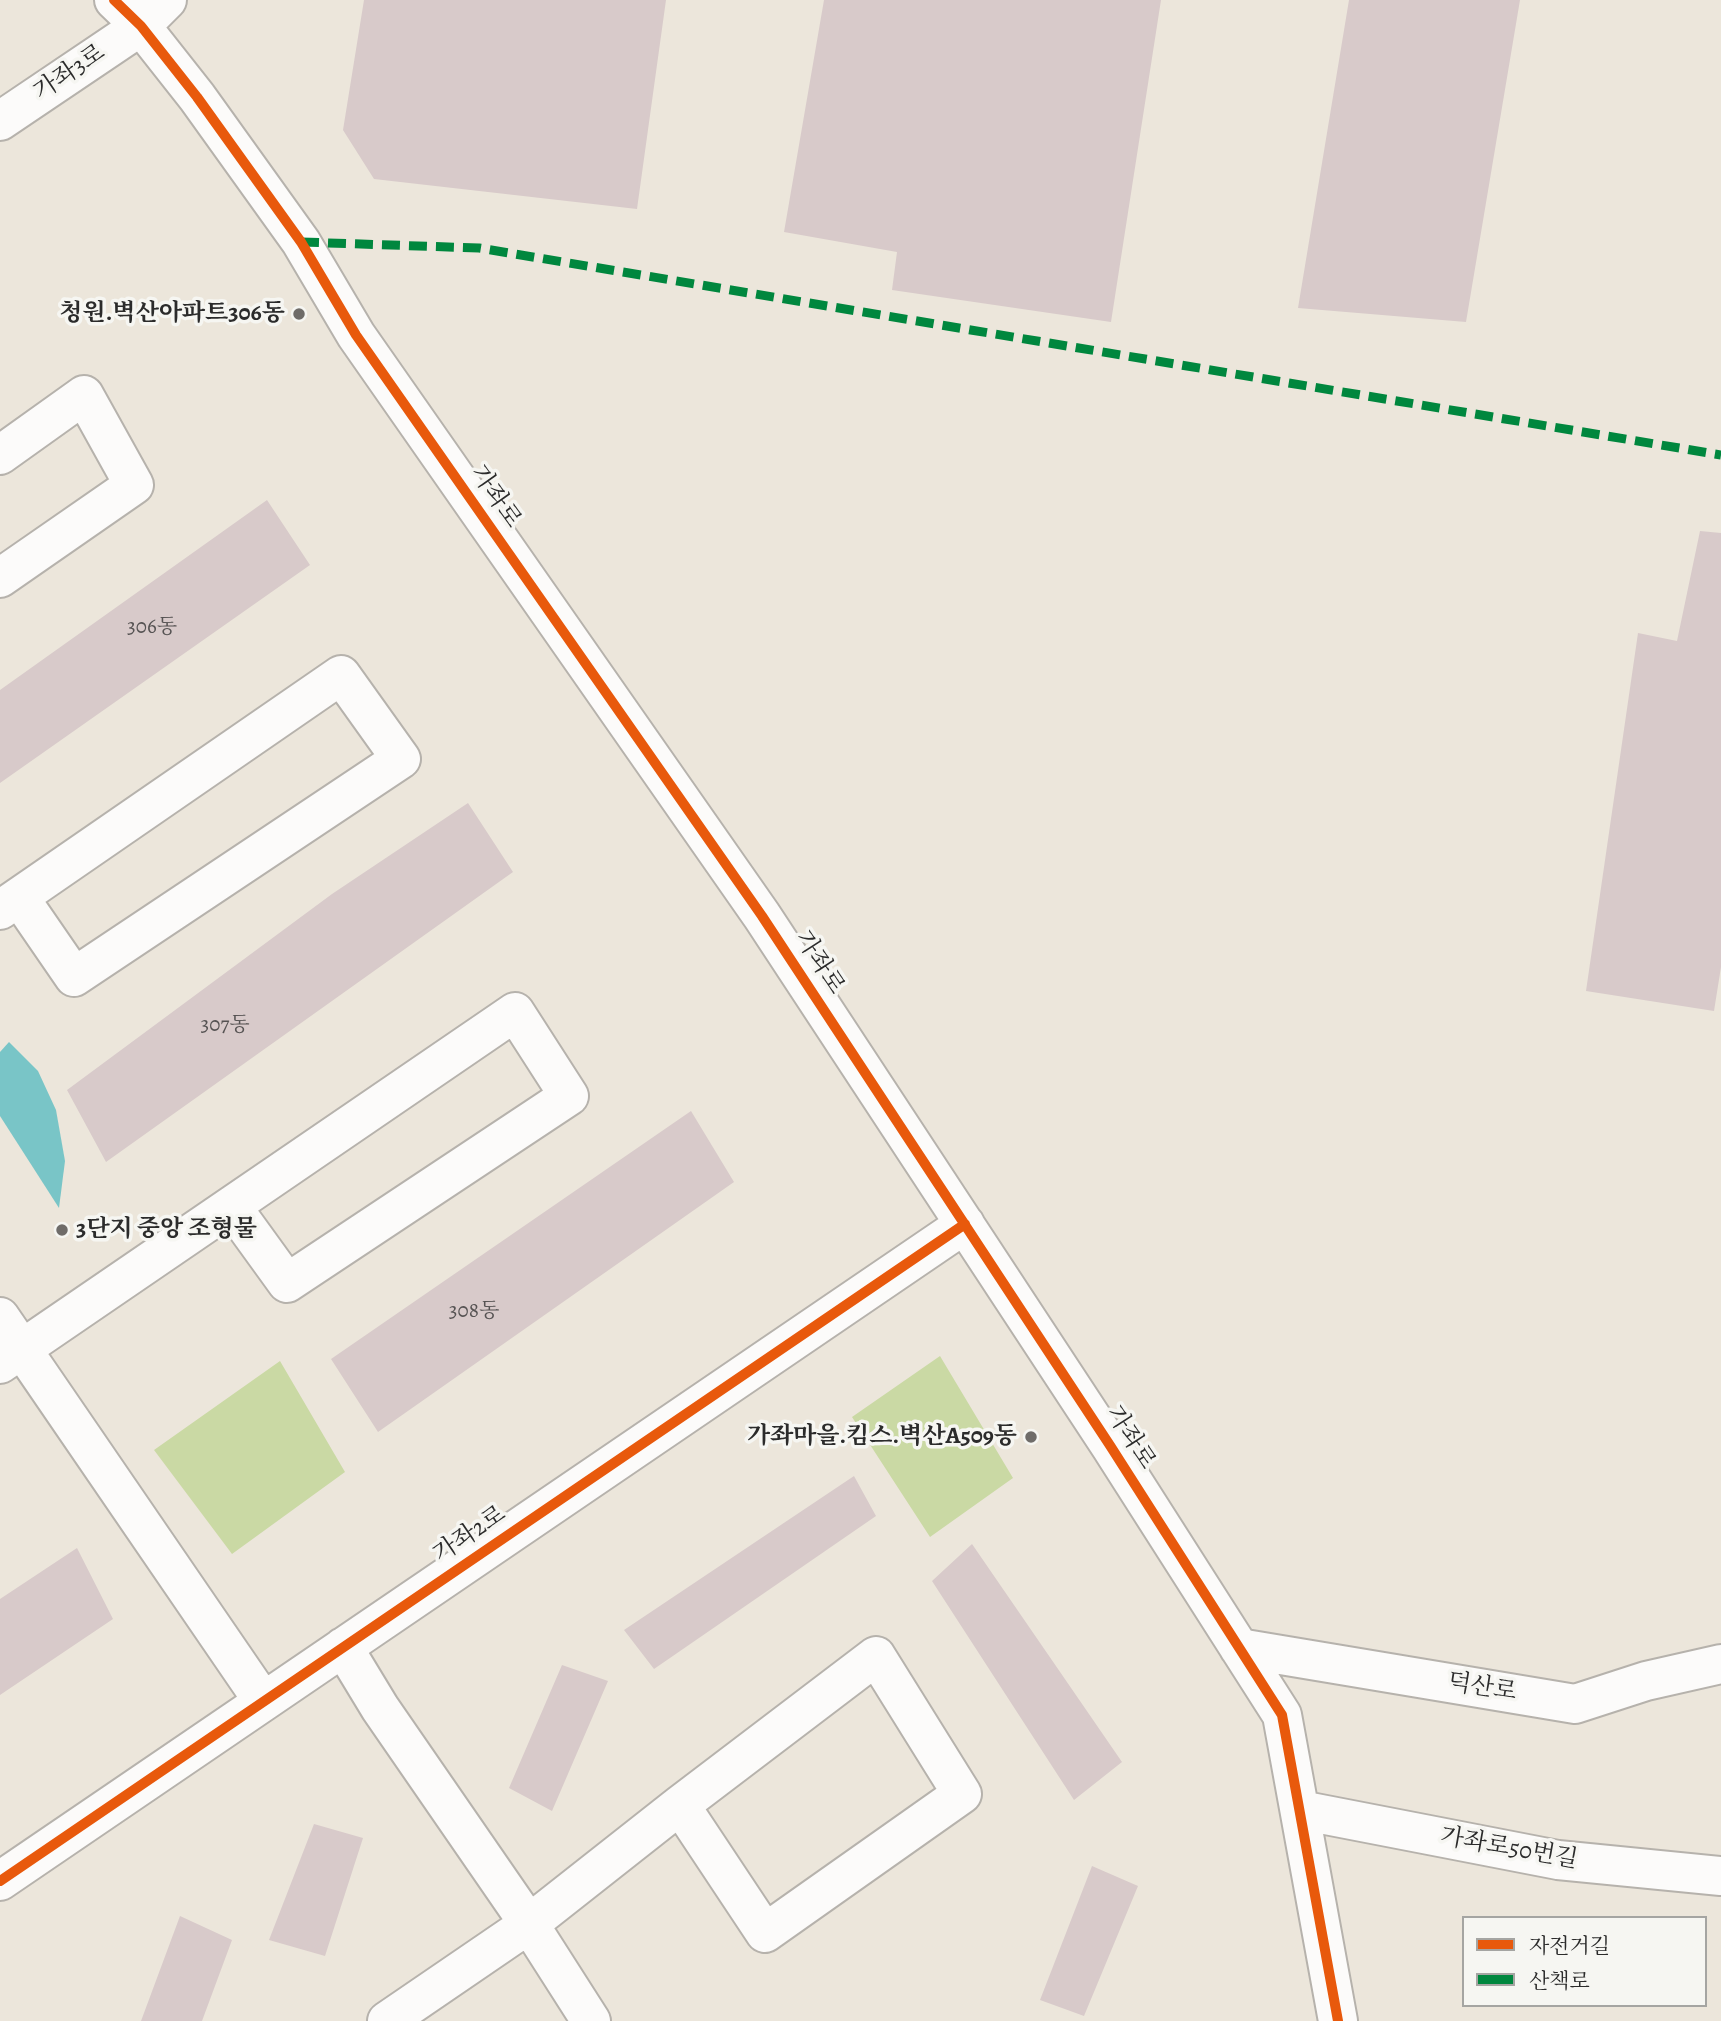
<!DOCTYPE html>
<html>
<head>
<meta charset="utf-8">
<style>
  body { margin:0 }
  #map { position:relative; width:1721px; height:2021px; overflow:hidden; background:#ece6db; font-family:Alegreya,"Noto Serif KR",serif }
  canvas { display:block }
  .legend { position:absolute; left:1462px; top:1916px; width:245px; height:91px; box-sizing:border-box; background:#f6f6f2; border:2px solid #a5a5a2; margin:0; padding:9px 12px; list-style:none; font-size:21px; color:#2b2b2b }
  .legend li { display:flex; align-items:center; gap:14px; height:35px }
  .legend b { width:35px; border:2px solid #a5a5a2 }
</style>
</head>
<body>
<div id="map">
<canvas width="1721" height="2021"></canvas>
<ul class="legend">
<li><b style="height:9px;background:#e8590c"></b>자전거길</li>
<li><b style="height:9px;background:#00873e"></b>산책로</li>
</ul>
</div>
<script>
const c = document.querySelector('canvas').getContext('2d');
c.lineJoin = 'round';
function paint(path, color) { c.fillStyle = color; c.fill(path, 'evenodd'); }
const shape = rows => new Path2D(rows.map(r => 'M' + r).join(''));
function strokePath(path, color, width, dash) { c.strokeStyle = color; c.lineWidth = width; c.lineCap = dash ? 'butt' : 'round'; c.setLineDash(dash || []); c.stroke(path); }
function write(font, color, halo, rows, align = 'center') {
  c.font = font + ' Alegreya,"Noto Serif KR",serif'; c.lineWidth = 7; c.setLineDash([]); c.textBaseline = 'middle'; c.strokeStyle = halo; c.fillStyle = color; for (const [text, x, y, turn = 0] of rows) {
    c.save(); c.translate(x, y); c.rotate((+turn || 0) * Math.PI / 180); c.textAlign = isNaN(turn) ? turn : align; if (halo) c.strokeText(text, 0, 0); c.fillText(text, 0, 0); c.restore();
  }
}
const green = shape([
  [940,1356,1013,1478,930,1537,852,1417],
  [280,1361,345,1472,232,1554,154,1450]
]);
const water = shape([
  [9,1042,38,1071,56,1110,65,1161,59,1208,0,1116,0,1052]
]);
const building = shape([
  [364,0,666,0,637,209,374,179,343,130],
  [824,0,1161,0,1111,322,892,290,897,252,784,232],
  [1349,0,1520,0,1466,322,1298,308],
  [267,500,310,565,0,783,0,690],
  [1700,531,1721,533,1721,967,1714,1011,1586,991,1638,633,1677,641],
  [468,803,513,872,106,1162,67,1090,332,894],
  [691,1111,734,1182,378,1432,331,1359],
  [854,1476,876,1516,654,1669,624,1630],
  [972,1544,1122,1762,1074,1800,932,1581],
  [77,1548,113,1619,0,1695,0,1599],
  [562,1665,608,1681,552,1811,509,1788],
  [314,1824,363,1838,325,1956,269,1940],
  [1092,1866,1138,1886,1084,2016,1040,2000],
  [180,1916,232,1940,202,2021,141,2021]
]);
const minor = shape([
  [114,0,141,26,197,97,301,242,356,335,762,916,1111,1447,1282,1715,1338,2021],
  [0,121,141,26,167,0],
  [0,455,84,395,134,485,0,578],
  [0,910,341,675,401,759,74,977,19,897],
  [0,1317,263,1701],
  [0,1364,515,1012,569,1096,287,1283,232,1207],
  [343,1647,380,1708,529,1924,591,2021],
  [1239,1648,1575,1704,1646,1681,1721,1664],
  [1300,1810,1558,1860,1721,1876],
  [0,1881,965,1224],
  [387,2021,529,1924,680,1805,876,1656,962,1794,765,1933,680,1805]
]);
const quiet = shape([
  [301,242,479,248,1721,455]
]);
const cycleway = shape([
  [114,0,141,26,197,97,301,242,356,335,762,916,1111,1447,1282,1715,1338,2021],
  [0,1881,965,1224]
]);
const markers = [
  [299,314,7,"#6f6c69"],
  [62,1230,7,"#6f6c69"],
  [1031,1437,7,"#6f6c69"]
];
const numberNames = [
  ["306동",152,628],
  ["307동",225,1026],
  ["308동",474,1312]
];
const streetNames = [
  ["가좌3로",70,73,-34],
  ["가좌로",495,497,55],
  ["가좌로",819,963,57],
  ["가좌로",1130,1438,57],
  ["가좌2로",470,1535,-34],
  ["덕산로",1482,1688,9],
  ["가좌로50번길",1509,1849,10]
];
const poiNames = [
  ["청원.벽산아파트306동",285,314],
  ["3단지 중앙 조형물",76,1230,"left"],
  ["가좌마을.킴스.벽산A509동",1017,1437]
];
paint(green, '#cad9a4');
paint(water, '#79c5c7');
paint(building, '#d8caca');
strokePath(minor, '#b6b2ac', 42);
strokePath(minor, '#fcfbfa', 38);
strokePath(quiet, '#00873e', 9, [18, 9]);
strokePath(cycleway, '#e8590c', 10);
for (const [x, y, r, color] of markers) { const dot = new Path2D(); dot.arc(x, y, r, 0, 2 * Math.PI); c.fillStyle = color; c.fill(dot); strokePath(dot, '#f6f6f2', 2.5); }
write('21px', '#565353', null, numberNames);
write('24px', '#2b2b2b', '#f6f6f2', streetNames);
write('bold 24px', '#2b2b2b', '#f6f6f2', poiNames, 'right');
</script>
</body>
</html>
